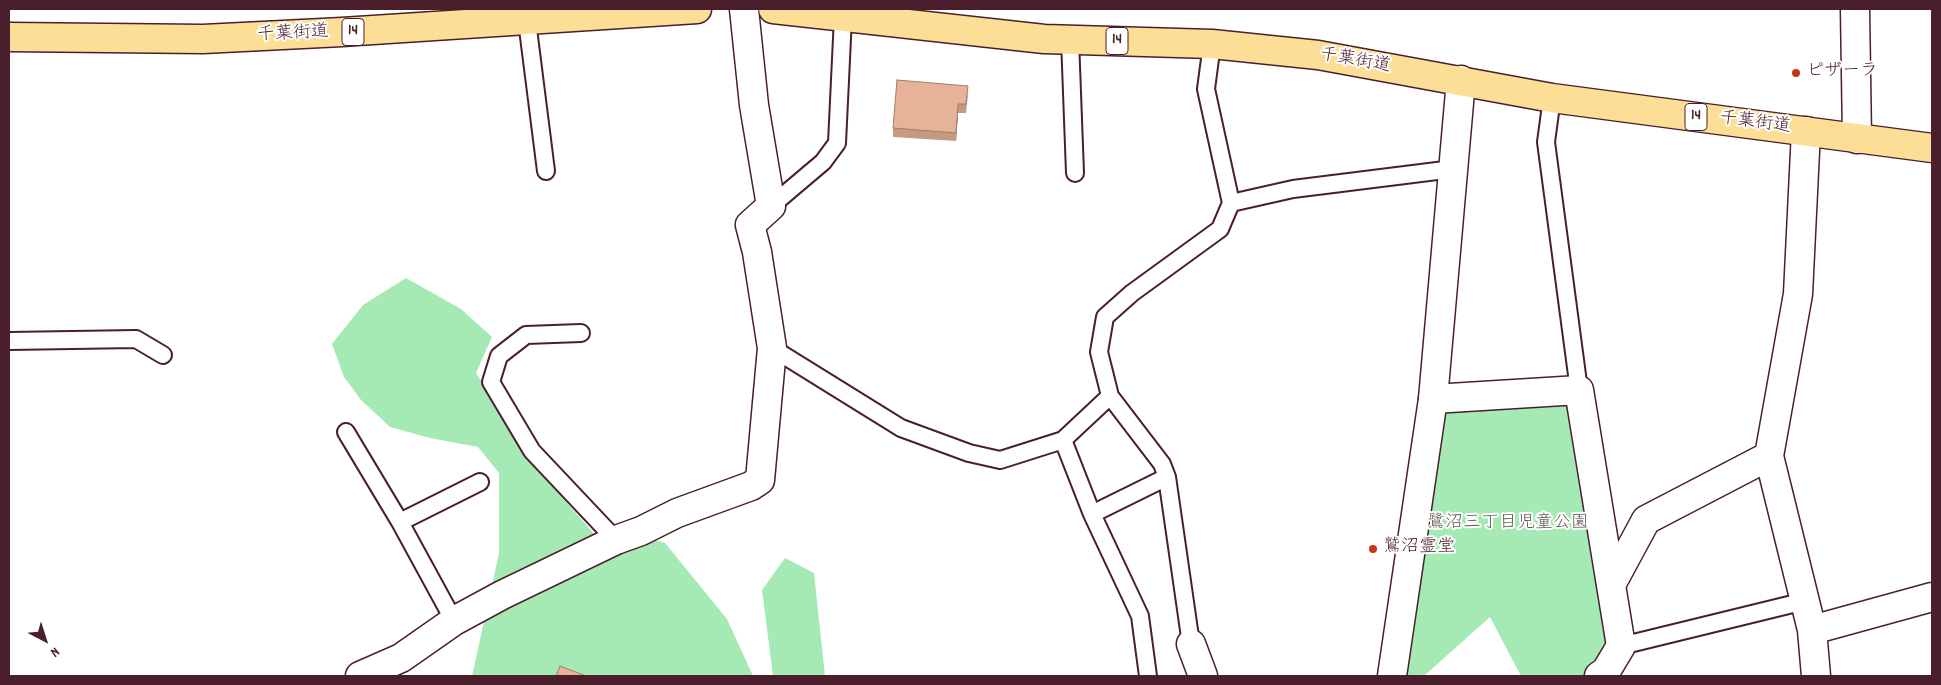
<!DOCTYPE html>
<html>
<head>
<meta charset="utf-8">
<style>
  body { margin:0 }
  #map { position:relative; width:1941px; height:685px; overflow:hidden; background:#fff; font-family:Dekko,sans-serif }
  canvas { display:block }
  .frame { position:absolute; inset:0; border:10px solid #4a1f2b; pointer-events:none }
  .north { position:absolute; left:20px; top:615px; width:50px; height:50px; -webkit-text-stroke:4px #fff; paint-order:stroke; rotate:140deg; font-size:14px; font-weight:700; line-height:20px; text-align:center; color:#4a1f2b }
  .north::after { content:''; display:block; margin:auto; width:18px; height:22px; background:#4a1f2b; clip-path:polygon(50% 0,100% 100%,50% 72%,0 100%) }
</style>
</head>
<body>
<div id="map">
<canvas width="1941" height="685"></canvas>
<div class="frame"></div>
<div class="north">N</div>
</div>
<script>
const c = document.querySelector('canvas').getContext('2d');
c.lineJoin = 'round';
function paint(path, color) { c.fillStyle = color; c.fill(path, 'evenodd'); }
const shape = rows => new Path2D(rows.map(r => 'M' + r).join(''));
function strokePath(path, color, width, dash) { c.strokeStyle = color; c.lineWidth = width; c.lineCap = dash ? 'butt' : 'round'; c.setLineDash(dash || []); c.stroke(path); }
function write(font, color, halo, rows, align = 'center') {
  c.font = font + ' Dekko,"Klee One",sans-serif'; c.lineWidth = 4; c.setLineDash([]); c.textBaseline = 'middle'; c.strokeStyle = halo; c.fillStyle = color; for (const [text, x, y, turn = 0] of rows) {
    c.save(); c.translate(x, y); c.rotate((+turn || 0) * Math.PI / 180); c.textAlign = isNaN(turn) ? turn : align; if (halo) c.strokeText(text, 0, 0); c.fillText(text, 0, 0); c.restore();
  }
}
const green = shape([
  [406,278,461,309,492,337,476,373,547,480,609,551,648,538,665,543,727,619,753,676,472,676,499,553,499,473,478,447,430,438,390,427,361,400,344,377,332,344,363,305],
  [1579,390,1621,646,1589,676,1521,676,1490,617,1424,676,1392,676,1433,399],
  [785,558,814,573,825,676,773,676,762,590]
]);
const service = shape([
  [527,21,546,171],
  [1070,39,1075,173],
  [1212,44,1206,89,1231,203],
  [1552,98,1546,142,1579,390],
  [771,206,823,162,837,143,843,17],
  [581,333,526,335,499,356,491,382,532,451,616,540],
  [9,341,136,339,163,355],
  [772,348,901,428,969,453,1000,460,1063,440,1110,396],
  [346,432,400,522,454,621],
  [1063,440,1092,514,1140,616,1148,676],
  [1092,514,1167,477],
  [400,522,480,482],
  [1191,644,1167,477,1162,464,1110,396,1099,352,1105,317,1132,293,1220,229,1231,203,1293,189,1453,169],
  [1621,646,1805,601]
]);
const minor = shape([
  [1855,9,1857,139],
  [1433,399,1579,390,1621,646,1606,671,1599,676],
  [1769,456,1812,630,1816,676],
  [1612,583,1646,520,1769,456,1798,294,1806,131],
  [1812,630,1932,597],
  [1191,644,1203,676],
  [360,676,401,658,454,621,502,595,616,540,641,531,677,513,751,486,760,480,772,348,757,252,750,225,771,206,754,105,744,9]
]);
const tertiary = shape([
  [1392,676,1433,399,1461,80]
]);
const trunk = shape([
  [773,9,1044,39,1212,44,1318,55,1552,98,1932,148],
  [9,37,203,39,342,32,697,9]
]);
const wall = shape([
  [968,95,966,113,958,113,956,141,893,137,893,128]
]);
const shadedWall = shape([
  [958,104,958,113,956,141,956,133]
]);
const building = shape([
  [897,80,968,86,966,104,958,104,956,133,893,128,897,80],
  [560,666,586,676,556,676,560,666]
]);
const markers = [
  [1796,73,5,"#c8321e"],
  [1373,549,5,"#c8321e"]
];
const shields = [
  [353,32,22],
  [1117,41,22],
  [1696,117,22]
];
const shieldNames = [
  ["14",353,32],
  ["14",1117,41],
  ["14",1696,117]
];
const streetNames = [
  ["千葉街道",293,35,-3],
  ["千葉街道",1355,62,10],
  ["千葉街道",1755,124,7]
];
const poiNames = [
  ["ピザーラ",1806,73],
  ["鷲沼霊堂",1383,549]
];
const parkNames = [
  ["鷺沼三丁目児童公園",1508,525]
];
paint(green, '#a5eab5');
strokePath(service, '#4a1f2b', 20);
strokePath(minor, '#4a1f2b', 31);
strokePath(tertiary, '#4a1f2b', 31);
strokePath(trunk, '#4a1f2b', 31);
strokePath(service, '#fff', 16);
strokePath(minor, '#fff', 28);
strokePath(tertiary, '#fff', 28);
strokePath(trunk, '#fcde96', 28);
paint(wall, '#c69983');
paint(shadedWall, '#a17d6a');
paint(building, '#e6b298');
strokePath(building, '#a17d6a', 1);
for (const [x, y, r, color] of markers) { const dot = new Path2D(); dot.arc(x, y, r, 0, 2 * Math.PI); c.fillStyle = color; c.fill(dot); strokePath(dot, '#fff', 2); }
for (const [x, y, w] of shields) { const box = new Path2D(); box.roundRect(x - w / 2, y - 13.5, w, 27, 4); c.fillStyle = '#fff'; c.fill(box); strokePath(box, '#4a1f2b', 1); }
write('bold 16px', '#4a1f2b', null, shieldNames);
write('18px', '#4a1f2b', '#fff', streetNames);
write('18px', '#4a1f2b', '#fff', poiNames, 'left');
write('18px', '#655c54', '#fff', parkNames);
</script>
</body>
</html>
